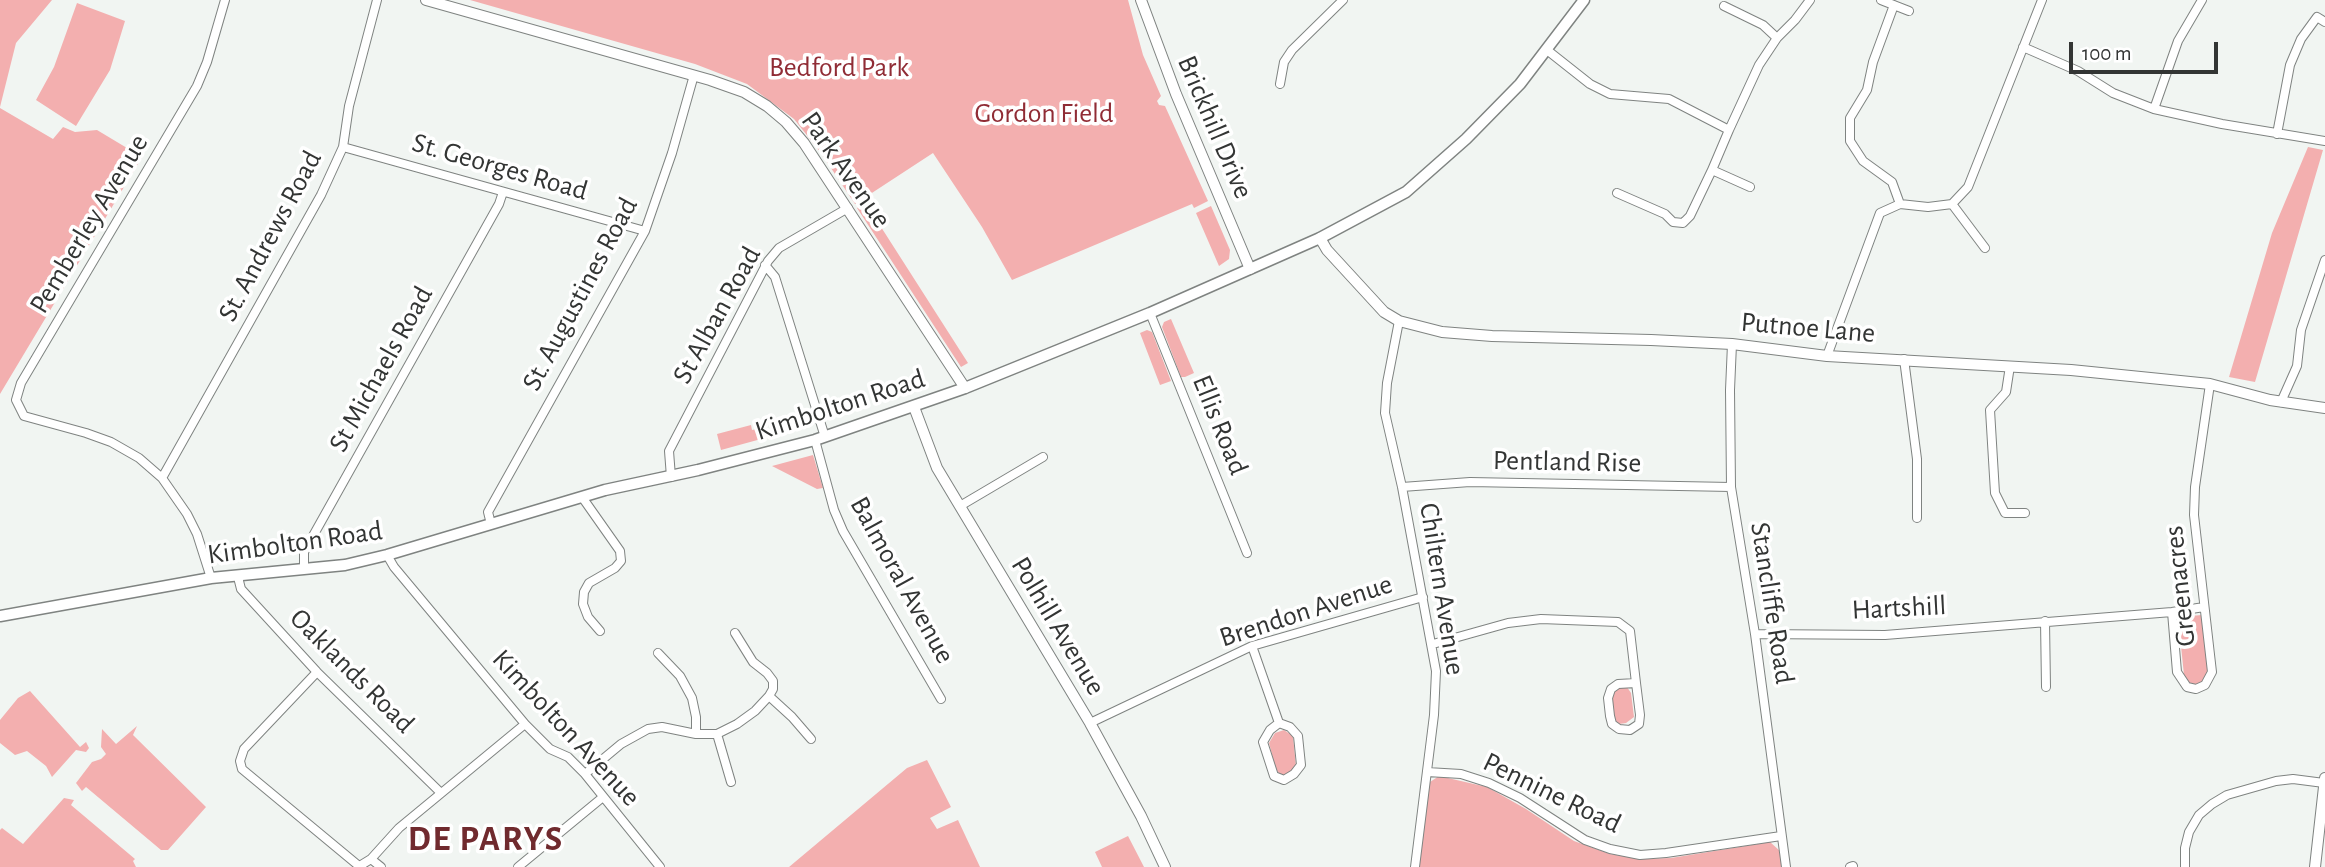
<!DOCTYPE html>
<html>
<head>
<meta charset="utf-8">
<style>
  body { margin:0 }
  #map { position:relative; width:2325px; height:867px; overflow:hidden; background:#f1f5f2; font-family:"Alegreya Sans",sans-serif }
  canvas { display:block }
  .scale { position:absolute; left:2069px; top:42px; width:149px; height:32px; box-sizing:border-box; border:4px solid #333534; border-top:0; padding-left:9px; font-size:21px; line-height:24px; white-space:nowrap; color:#333534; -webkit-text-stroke:5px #fff; paint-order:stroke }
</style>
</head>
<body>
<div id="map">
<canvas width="2325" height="867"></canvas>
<div class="scale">100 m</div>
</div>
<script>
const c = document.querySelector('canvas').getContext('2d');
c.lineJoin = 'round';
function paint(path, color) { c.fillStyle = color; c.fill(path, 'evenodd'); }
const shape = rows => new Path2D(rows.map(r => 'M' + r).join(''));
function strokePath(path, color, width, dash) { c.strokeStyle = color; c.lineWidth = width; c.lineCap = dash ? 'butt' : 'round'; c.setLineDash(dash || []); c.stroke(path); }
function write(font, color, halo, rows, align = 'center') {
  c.font = font + ' "Alegreya Sans",sans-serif'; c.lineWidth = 7; c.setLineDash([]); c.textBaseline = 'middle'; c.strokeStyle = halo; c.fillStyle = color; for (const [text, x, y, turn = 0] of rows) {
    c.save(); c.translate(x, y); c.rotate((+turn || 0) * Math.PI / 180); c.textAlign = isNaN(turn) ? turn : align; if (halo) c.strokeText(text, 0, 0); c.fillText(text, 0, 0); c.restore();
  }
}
const green = shape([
  [0,0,52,0,16,43,0,107],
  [470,0,1128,0,1143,55,1161,96,1157,101,1159,105,1165,106,1208,201,1194,208,1192,204,1012,280,982,227,933,153,855,204,821,153,794,119,747,84,695,64],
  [77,3,125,21,110,70,76,126,36,100,54,67],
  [0,108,53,139,63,127,75,132,97,130,142,157,0,394],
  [2308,147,2323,150,2255,382,2229,377,2272,233],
  [865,202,968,363,961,367,857,208],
  [1211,206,1230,250,1229,259,1219,266,1196,213],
  [1171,319,1194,373,1185,377,1181,377,1162,327,1164,322],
  [1147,330,1152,332,1171,381,1160,385,1140,333],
  [763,424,765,432,771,431,772,436,721,450,717,434,751,425,752,430,761,428],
  [813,455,823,488,817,489,772,466],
  [2202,615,2208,671,2202,682,2195,685,2188,682,2184,675,2178,617],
  [1621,685,1627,687,1631,693,1634,717,1626,723,1619,724,1613,721,1609,693],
  [30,691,80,747,86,742,89,748,86,752,76,750,52,777,46,766,27,751,15,755,0,743,0,720,18,698],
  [137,726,133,735,206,807,168,850,161,850,86,787,82,791,76,783,92,762,101,759,106,754,101,747,102,729,116,744],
  [1284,730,1293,736,1296,766,1289,774,1282,776,1276,770,1269,743,1275,733],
  [927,760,951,807,930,818,937,829,958,820,980,867,789,867,907,768],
  [1439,776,1487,787,1526,809,1574,841,1610,854,1641,859,1671,858,1770,842,1780,851,1782,867,1417,867,1427,784],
  [64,798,74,800,71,805,135,859,133,861,136,867,0,867,0,830,2,828,23,844],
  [1128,836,1144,867,1102,867,1095,852]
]);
const minor = shape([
  [1881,0,1909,11],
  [1894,5,1873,62,1867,90,1850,118,1850,141,1863,161,1892,182,1900,204],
  [1724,6,1763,25,1777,38],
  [2023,47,2078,71,2113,93,2154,109,2222,124,2325,141],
  [1547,50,1590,84,1610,94,1669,99,1729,130,1712,170,1750,187],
  [1280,84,1284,62,1292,50,1343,0],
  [2154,109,2178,41,2202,0],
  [1729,130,1759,65,1777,38,1795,20,1810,0],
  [2277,134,2290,65,2301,39,2317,17,2325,22],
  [343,147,645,231],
  [1617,193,1665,214,1673,222,1683,223,1690,216,1712,170],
  [1952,204,1985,248],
  [765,265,775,277,825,437],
  [1150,313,1247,553],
  [1399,321,1387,383,1385,413,1402,487,1436,671,1434,715,1415,867],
  [1732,344,1730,390,1731,487,1755,634,1786,867],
  [1827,356,1880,213,1900,204,1928,207,1952,204,1968,187,2042,0],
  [1904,359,1917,459,1917,518],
  [2010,366,2006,392,1990,410,1995,493,2005,513,2025,513],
  [2281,402,2297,366,2301,330,2325,260],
  [815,440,834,510,843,531,941,699],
  [671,477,669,451,768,261,779,248,848,208],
  [162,478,321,195,343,147,349,106,377,0],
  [1402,487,1470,482,1731,487],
  [582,497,620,551,621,561,615,568,589,583,584,592,583,604,588,617,600,631],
  [960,506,1043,457],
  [491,524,488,512,645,231,672,153,694,75],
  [387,555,394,567,525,724,550,749,568,757,585,774,660,867],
  [304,569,304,552,499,204,503,192],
  [238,577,241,589,317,672,441,793],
  [211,578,197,534,187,514,162,478,139,458,111,442,86,433,24,416,16,400,21,383,197,86,207,62,225,0],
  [2172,612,2177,672,2187,687,2196,689,2205,685,2212,672,2194,515,2195,487,2210,384],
  [2045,621,2046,687],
  [1755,634,1885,635,2172,612,2204,607],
  [1433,644,1508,623,1541,619,1618,622,1630,631,1636,683],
  [1252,646,1279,723,1290,727,1298,736,1301,765,1294,774,1284,780,1274,776,1263,742,1270,730,1279,723],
  [658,653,680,676,692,698,696,717,696,734],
  [317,672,244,749,240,761,242,769,248,774,359,866],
  [1636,683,1640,715,1639,724,1630,730,1619,729,1612,724,1610,716,1608,698,1611,689,1618,684,1636,683],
  [769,696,792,717,811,739],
  [1090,723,1252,646,1423,597],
  [717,734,731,782],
  [1427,772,1461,774,1489,783,1520,798,1585,840,1610,849,1640,855,1666,853,1781,836],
  [585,774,621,744,648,729,662,727,696,734,717,734,737,724,755,711,769,696,773,689,773,681,767,673,753,662,735,633],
  [371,859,381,867],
  [358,867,371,859,399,828,525,724],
  [518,867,603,797],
  [1850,867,1853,866],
  [2185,867,2185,848,2189,832,2199,815,2212,804,2227,795,2276,781,2293,779,2324,783]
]);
const tertiary = shape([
  [426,0,710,80,744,92,767,106,786,122,804,143,965,388],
  [1141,0,1176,94,1250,269],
  [1320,238,1327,250,1384,312,1399,321,1442,332,1492,336,1651,340,1732,344,1827,356,2071,370,2210,384,2270,400,2325,408],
  [914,407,937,468,1090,723,1141,816,1165,867],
  [2315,867,2325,778]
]);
const secondary = shape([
  [0,616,211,578,345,565,387,555,605,490,698,470,815,440,965,388,1150,313,1320,238,1406,192,1466,139,1520,84,1584,0]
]);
const parkNames = [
  ["Bedford Park",839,68],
  ["Gordon Field",1044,114]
];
const streetNames = [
  ["Brickhill Drive",1215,127,67],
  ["St. Georges Road",500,167,16],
  ["Park Avenue",846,170,55],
  ["Pemberley Avenue",89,224,-59],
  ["St. Andrews Road",270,236,-62],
  ["St. Augustines Road",580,294,-62],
  ["St Alban Road",717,315,-61],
  ["Putnoe Lane",1808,328,5],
  ["St Michaels Road",381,369,-61],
  ["Kimbolton Road",840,405,-18],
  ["Ellis Road",1220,425,68],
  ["Pentland Rise",1567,462,1],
  ["Kimbolton Road",295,543,-8],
  ["Balmoral Avenue",902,580,61],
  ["Greenacres",2180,586,-96],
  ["Chiltern Avenue",1442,589,81],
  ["Stancliffe Road",1772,603,81],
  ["Hartshill",1899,608,-3],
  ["Brendon Avenue",1306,611,-18],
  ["Polhill Avenue",1058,626,59],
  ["Oaklands Road",352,671,45],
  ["Kimbolton Avenue",566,728,47],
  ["Pennine Road",1552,793,26]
];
const districtNames = [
  ["DE PARYS",486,839]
];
paint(green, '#f3afaf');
strokePath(minor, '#7f8381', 10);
strokePath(tertiary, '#7f8381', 12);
strokePath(secondary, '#7f8381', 13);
strokePath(minor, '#fff', 8);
strokePath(tertiary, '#fff', 10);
strokePath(secondary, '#fff', 10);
write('28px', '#902c35', '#fff', parkNames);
write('28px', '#333534', '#fff', streetNames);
c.letterSpacing = '2px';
write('bold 35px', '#702a2e', '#fff', districtNames);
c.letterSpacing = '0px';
</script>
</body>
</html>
